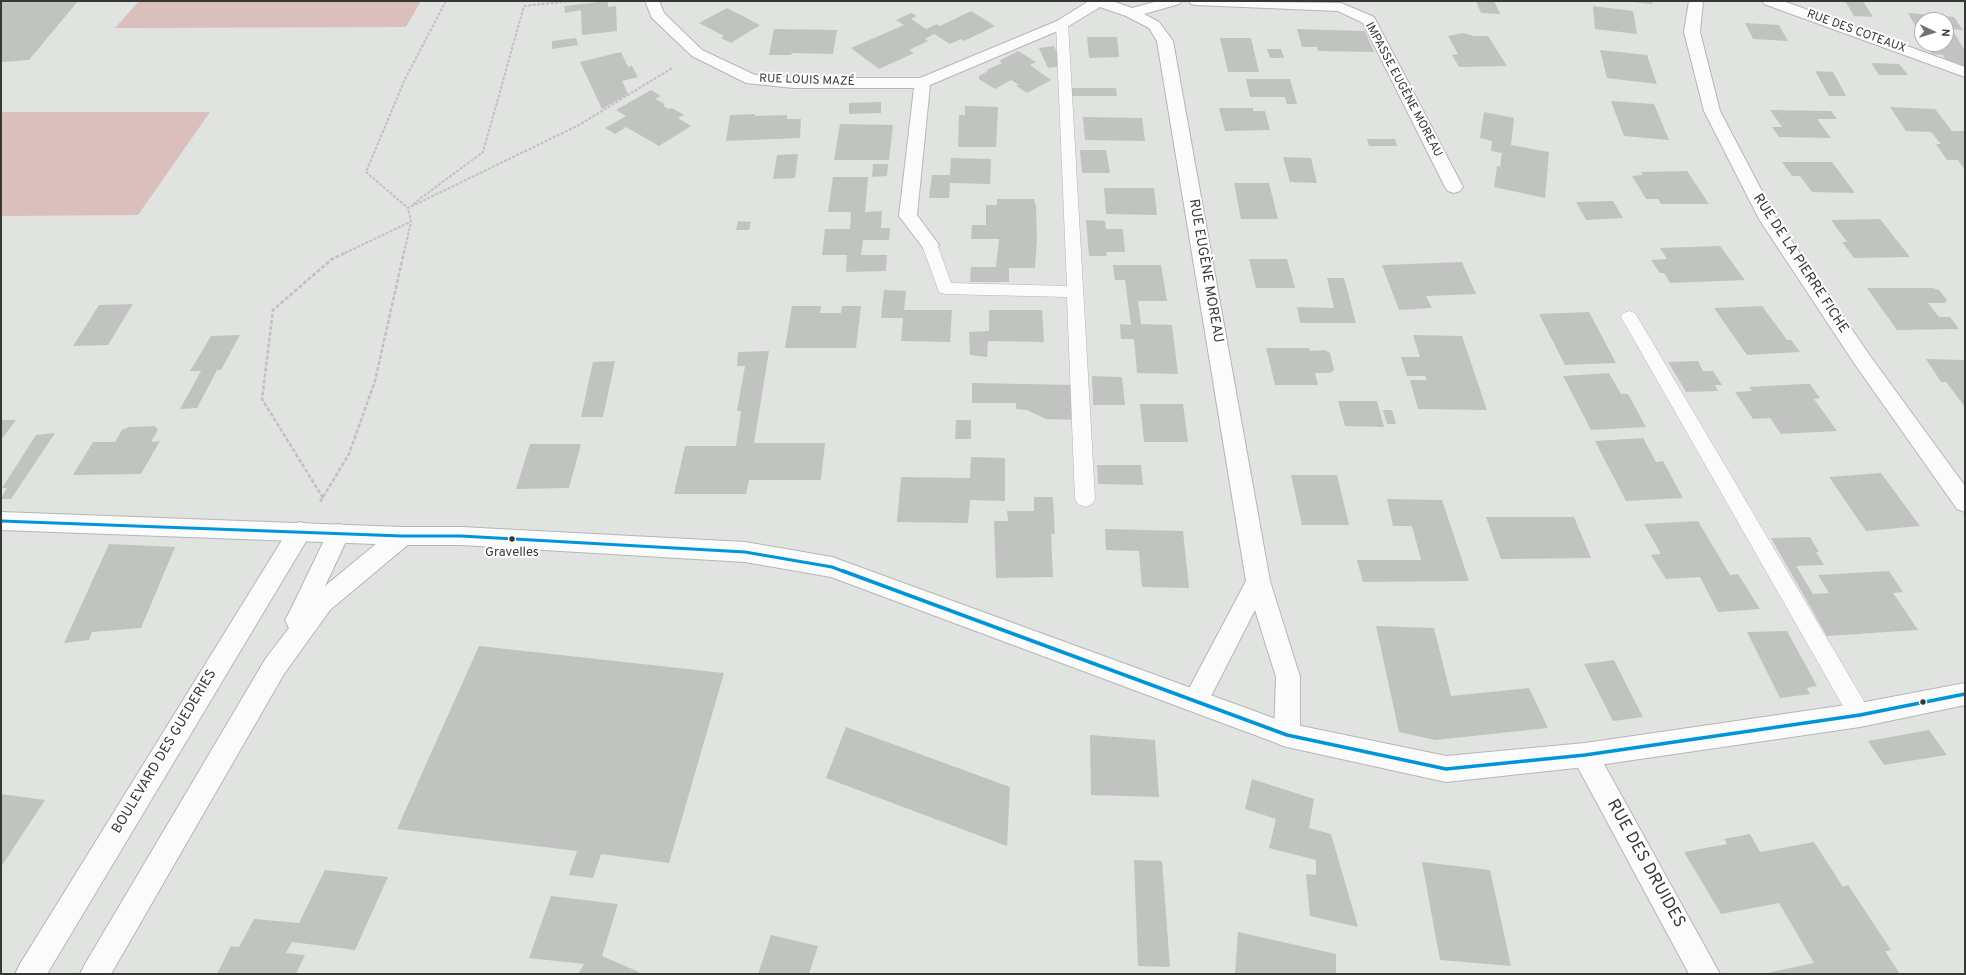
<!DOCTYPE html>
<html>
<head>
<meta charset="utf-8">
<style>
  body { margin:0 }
  #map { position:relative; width:1966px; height:975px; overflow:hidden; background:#e0e3e0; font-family:Overpass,sans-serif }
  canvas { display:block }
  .frame { position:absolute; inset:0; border:2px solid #363836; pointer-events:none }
  .north { position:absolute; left:1914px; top:12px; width:40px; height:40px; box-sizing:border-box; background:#fff; border:1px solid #afafaf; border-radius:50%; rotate:94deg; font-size:11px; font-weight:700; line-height:16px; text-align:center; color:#363836 }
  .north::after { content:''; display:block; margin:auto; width:14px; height:18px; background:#727472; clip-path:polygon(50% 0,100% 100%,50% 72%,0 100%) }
</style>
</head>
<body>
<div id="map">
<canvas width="1966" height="975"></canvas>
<div class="frame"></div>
<div class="north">N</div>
</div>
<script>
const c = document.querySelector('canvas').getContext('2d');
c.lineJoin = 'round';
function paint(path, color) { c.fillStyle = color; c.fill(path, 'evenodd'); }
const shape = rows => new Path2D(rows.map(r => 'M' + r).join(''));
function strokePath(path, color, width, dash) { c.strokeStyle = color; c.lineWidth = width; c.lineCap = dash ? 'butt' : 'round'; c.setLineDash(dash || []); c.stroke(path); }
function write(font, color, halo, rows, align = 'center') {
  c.font = font + ' Overpass,sans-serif'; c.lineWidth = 4; c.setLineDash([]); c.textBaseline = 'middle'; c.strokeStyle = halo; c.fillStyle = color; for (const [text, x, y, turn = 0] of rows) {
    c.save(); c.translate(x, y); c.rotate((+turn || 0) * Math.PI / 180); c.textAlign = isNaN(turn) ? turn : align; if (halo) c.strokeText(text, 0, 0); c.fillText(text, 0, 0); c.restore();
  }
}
const green = shape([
  [139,1,421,1,406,27,115,28],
  [1,112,210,112,138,215,1,216]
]);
const building = shape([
  [1,1,78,1,29,60,1,62],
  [608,1,608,7,616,6,617,31,582,35,581,10,565,13,564,6],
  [1476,1,1494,1,1500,14,1481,13],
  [1632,1,1651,1,1653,4,1632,2],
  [1845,1,1863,1,1873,17,1854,16],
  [1593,6,1633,11,1637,34,1595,29],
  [727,8,760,25,731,43,721,38,724,36,699,23],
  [971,11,995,26,964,41,961,39,950,44,934,34,925,39,928,41,909,50,914,53,879,69,851,48,904,25,896,20,911,13,917,16,911,19,926,29,937,24,940,26],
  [1908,13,1954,17,1963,30,1952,29,1965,51,1965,66,1945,59,1943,55,1932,54,1926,44,1946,44,1946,20,1922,20,1922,38],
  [1745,23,1779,25,1788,41,1753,39],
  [774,29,837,30,833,54,792,53,791,55,769,55],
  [1297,29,1365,31,1374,52,1318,51,1317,47,1302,47],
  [1463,33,1474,36,1488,36,1507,66,1459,67,1452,55,1458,54,1448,36],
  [1087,37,1117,37,1119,57,1089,58],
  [576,38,578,45,552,49,552,41],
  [1220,38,1251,38,1259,72,1228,72],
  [1054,46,1063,66,1048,68,1039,48],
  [1267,49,1281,49,1284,58,1270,58],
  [1600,50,1647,55,1657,84,1607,78],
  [1018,51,1036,62,1030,65,1051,80,1027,93,1016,86,1019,85,1011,80,995,89,979,79,979,76,988,71,987,70,1002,63,999,61],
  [621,52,628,67,632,66,638,77,622,81,628,94,602,109,580,62],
  [1871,63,1899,64,1908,75,1879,75],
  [1815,71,1833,72,1846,96,1829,96],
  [1246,79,1290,79,1297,104,1287,104,1285,97,1250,97],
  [1072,88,1116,88,1117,96,1072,96],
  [651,90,661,96,655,99,665,104,663,106,669,109,672,108,684,115,678,118,691,126,659,146,626,127,615,134,605,128,626,116,616,110],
  [1611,101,1654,104,1669,140,1624,136],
  [881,102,881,113,849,114,849,103],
  [965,106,998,107,996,147,958,147,959,115,965,115],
  [1890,107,1935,109,1952,131,1965,131,1965,170,1958,160,1947,160,1936,144,1941,144,1931,132,1906,131],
  [1219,108,1253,108,1253,111,1265,111,1270,130,1225,131],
  [1770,110,1831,111,1837,119,1817,119,1831,138,1779,137,1772,127,1782,127],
  [1484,112,1514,118,1511,145,1549,152,1545,198,1494,187,1497,166,1500,167,1502,153,1491,151,1492,141,1480,138],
  [755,114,755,116,787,115,787,119,801,119,800,138,726,141,730,115],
  [1083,117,1142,118,1145,141,1085,140],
  [840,124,893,125,889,160,834,160],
  [1367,139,1395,139,1397,146,1369,146],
  [1080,150,1106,150,1110,173,1082,173],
  [798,154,795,178,773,179,777,155],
  [1283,157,1311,158,1317,183,1290,182],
  [951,158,991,159,990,184,950,183,949,198,929,198,932,175,950,175],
  [1782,162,1832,162,1855,193,1812,192,1800,176,1792,176],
  [873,164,888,164,887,176,872,177],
  [1687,171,1709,204,1661,204,1658,199,1646,199,1632,176,1643,175,1641,172],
  [833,177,868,177,865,212,882,211,881,228,890,228,889,240,863,240,861,255,887,255,886,271,846,272,847,255,822,255,825,229,850,229,851,212,828,212],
  [1234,183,1269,183,1278,219,1241,219],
  [1104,188,1154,188,1157,215,1106,214],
  [997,199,1034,199,1035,204,1036,205,1037,240,1035,268,1009,268,1009,282,970,282,971,267,996,267,999,239,971,239,972,225,986,225,986,205,997,205],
  [1613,201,1623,218,1586,220,1576,202],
  [1880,219,1910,257,1854,258,1842,242,1847,242,1831,220],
  [1086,220,1105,221,1106,229,1123,229,1125,252,1106,252,1107,256,1089,256],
  [738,221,751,222,749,230,736,230],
  [1720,246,1745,280,1670,283,1664,273,1660,273,1651,260,1667,259,1660,248],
  [1249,259,1287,259,1295,288,1256,288],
  [1462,262,1476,294,1426,296,1432,308,1399,310,1382,265],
  [1113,265,1161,265,1167,301,1138,301,1141,324,1172,325,1178,374,1137,373,1134,339,1121,339,1120,324,1131,325,1125,280,1115,280],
  [1327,278,1344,278,1356,323,1300,323,1297,307,1334,308],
  [1867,288,1933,288,1939,290,1947,300,1945,303,1928,303,1939,317,1950,317,1959,329,1897,330],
  [884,290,906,291,904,310,952,310,950,342,901,341,903,318,881,318],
  [133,304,108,345,73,346,99,305],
  [792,306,821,306,820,313,841,313,842,306,861,306,856,348,785,348],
  [1762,306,1787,340,1791,340,1800,352,1747,355,1714,308],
  [989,310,1042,310,1044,342,988,341,987,357,970,355,969,332,989,331],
  [1589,312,1616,363,1565,365,1539,314],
  [240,335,221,370,217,370,197,408,180,409,201,371,190,371,211,336],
  [1413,335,1462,336,1487,410,1418,409,1410,380,1427,380,1425,376,1407,376,1401,357,1420,357],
  [1266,348,1309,348,1310,351,1325,350,1330,353,1334,370,1330,373,1315,373,1318,385,1275,385],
  [769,351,754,443,825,443,821,480,749,480,746,494,674,494,685,446,736,446,741,411,737,411,745,366,737,366,738,352],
  [1926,359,1965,360,1965,407,1946,382,1941,382],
  [615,361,603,417,581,417,593,362],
  [1698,361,1703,371,1713,371,1722,385,1715,385,1718,391,1686,392,1668,362],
  [1609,373,1621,394,1628,394,1646,427,1591,430,1563,376],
  [1092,376,1122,377,1125,405,1093,405],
  [972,383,1077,385,1080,420,1046,419,1027,410,1016,409,1016,403,972,403],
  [1804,384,1810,384,1820,398,1814,399,1837,431,1781,434,1770,418,1753,419,1735,392,1752,391,1749,387],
  [1338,401,1377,401,1384,427,1345,426],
  [1140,404,1183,404,1188,442,1144,442],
  [1383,410,1392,410,1396,424,1387,424],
  [1,420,16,420,1,440],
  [956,420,971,420,971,439,955,439],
  [155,426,158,430,151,442,160,441,141,474,73,475,93,442,115,442,122,430,129,427],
  [55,433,11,499,1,499,7,488,2,488,36,435],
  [1643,438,1656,462,1663,461,1683,498,1626,501,1595,441],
  [530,444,581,444,569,488,516,489],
  [971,457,1005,458,1005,501,970,500,968,523,897,522,901,477,970,478],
  [1097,465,1141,465,1143,485,1098,484],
  [1881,473,1920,526,1866,531,1829,477],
  [1291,475,1337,475,1349,525,1302,525],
  [1034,497,1053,497,1053,499,1055,534,1051,534,1053,577,996,578,994,521,1008,521,1007,511,1034,511],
  [1387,499,1442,500,1469,581,1363,582,1357,560,1421,560,1412,526,1393,526],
  [1486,517,1574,517,1591,558,1501,559],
  [1698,521,1730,575,1738,574,1760,609,1718,612,1700,577,1666,579,1651,555,1661,554,1644,524],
  [1105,529,1183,531,1189,588,1142,587,1139,551,1106,550],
  [1810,537,1819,552,1816,552,1824,565,1796,566,1813,594,1829,593,1818,575,1889,571,1903,592,1893,593,1918,630,1827,636,1771,538],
  [109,544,175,547,141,628,92,632,89,640,64,643],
  [1376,626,1434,628,1451,696,1529,688,1548,728,1435,740,1399,732],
  [1787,631,1817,686,1807,688,1810,694,1780,698,1747,632],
  [479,646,724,673,669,863,601,854,593,878,569,875,577,851,397,829],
  [1614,660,1629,690,1643,717,1613,721,1584,664],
  [846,727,1010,787,1007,846,826,778],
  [1929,730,1947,755,1884,765,1868,741],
  [1090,735,1155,740,1159,797,1091,795],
  [1252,779,1314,799,1309,828,1331,834,1358,927,1310,916,1306,874,1316,875,1316,860,1269,848,1276,819,1245,809],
  [1,794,45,800,1,867],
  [1750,834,1760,852,1814,842,1843,887,1848,885,1891,950,1885,951,1900,974,1762,974,1814,963,1779,903,1721,914,1684,852,1727,844,1724,839],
  [1134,860,1162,861,1170,967,1138,966],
  [1422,862,1490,870,1511,966,1440,960],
  [325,870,388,877,355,950,292,942,286,953,305,955,296,974,217,974,231,946,239,947,254,919,299,923],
  [551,896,618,904,602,956,639,972,638,974,578,974,584,964,529,958],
  [1238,932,1336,954,1336,974,1235,974],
  [771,935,818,946,809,974,758,974]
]);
const pathFar1 = shape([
  [413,204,483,152,524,6,572,1],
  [409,207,408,208,366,172,405,79,446,1],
  [345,253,410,222],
  [404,253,411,222,408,208,579,125,672,68]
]);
const path = shape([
  [323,498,262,399,273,310,332,259,347,252],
  [320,502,349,454,375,381,404,252]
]);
const service = shape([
  [1062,20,1068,24,1095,499,1092,504,1085,507,1078,504,1075,499,1067,297,945,294,939,292,922,245,924,241,930,240,936,241,951,283,1067,286,1056,24,1062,20],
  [1629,311,1635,313,1868,708,1871,715,1868,722,1860,725,1852,722,1621,317,1623,313,1629,311]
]);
const minor = shape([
  [645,1,659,1,664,13,702,50,755,75,794,78,920,78,1057,21,1089,1,1112,1,1132,8,1158,1,1181,1,1179,4,1144,14,1159,22,1173,41,1270,581,1300,677,1300,735,1296,744,1287,747,1278,744,1274,735,1276,677,1255,610,1205,708,1196,712,1187,708,1183,700,1246,581,1157,41,1149,28,1126,16,1100,7,1067,27,930,85,917,215,939,245,936,249,930,251,924,249,899,216,914,88,794,88,746,83,692,56,652,18,645,1],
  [1189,1,1341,3,1374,17,1463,187,1460,191,1454,193,1448,191,1445,187,1363,23,1338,11,1196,5,1191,4,1189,1],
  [1689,1,1703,1,1700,32,1720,111,1776,218,1868,353,1965,486,1965,512,1957,509,1854,363,1759,219,1704,111,1684,32,1689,1],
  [1762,1,1783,1,1965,67,1965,77,1764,4,1762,1],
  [300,522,308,524,311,531,308,538,47,974,15,974,20,964,292,524,300,522],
  [339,524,347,526,350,533,325,586,394,529,402,527,410,529,413,536,410,543,330,610,284,674,111,974,80,974,85,964,266,658,289,628,285,620,289,613,331,526,339,524],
  [1585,743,1594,746,1720,974,1689,974,1576,764,1572,755,1576,746,1585,743]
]);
const tertiary = shape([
  [1,512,402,527,461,527,745,542,832,557,1287,723,1446,756,1585,743,1860,703,1965,683,1965,705,1860,727,1585,767,1446,782,1287,747,831,577,745,562,461,545,402,545,1,530,1,512]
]);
const bus1Far1 = shape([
  [1,521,402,536,461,536,745,552,832,567,845,572]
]);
const bus1 = shape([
  [843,571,1287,735,1446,769,1585,755,1860,715,1965,694]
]);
const markers = [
  [512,539,3.5,"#363836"],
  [1923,702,3.5,"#363836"]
];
const farStreetnames = [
  ["RUE DES COTEAUX",1856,32,20],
  ["RUE LOUIS MAZÉ",807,81,2],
  ["IMPASSE EUGÈNE MOREAU",1403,90,62]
];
const busNames = [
  ["Gravelles",512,553]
];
const streetNames = [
  ["RUE DE LA PIERRE FICHE",1800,264,57],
  ["RUE EUGÈNE MOREAU",1205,271,80],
  ["BOULEVARD DES GUEDERIES",165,752,-59]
];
const nearStreetnames = [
  ["RUE DES DRUIDES",1645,864,61]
];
paint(green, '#dabfbd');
paint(building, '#c1c3c1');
strokePath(service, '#b5b7b5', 1);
strokePath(minor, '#b5b7b5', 2);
strokePath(tertiary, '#b5b7b5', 2);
strokePath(pathFar1, '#c0c1c0', 2, [3, 1.5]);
strokePath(path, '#c0c1c0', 2.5, [4, 2]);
paint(service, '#fafbfa');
paint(minor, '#fafbfa');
paint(tertiary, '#fafbfa');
strokePath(bus1Far1, '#0095da', 3);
strokePath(bus1, '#0095da', 3.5);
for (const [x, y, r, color] of markers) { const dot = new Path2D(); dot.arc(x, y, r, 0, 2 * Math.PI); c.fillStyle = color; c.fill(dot); strokePath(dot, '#fff', 1.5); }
write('12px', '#363836', '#fff', farStreetnames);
write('13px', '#363836', '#fff', busNames);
write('14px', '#363836', '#fff', streetNames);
write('17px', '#363836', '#fff', nearStreetnames);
</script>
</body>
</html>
